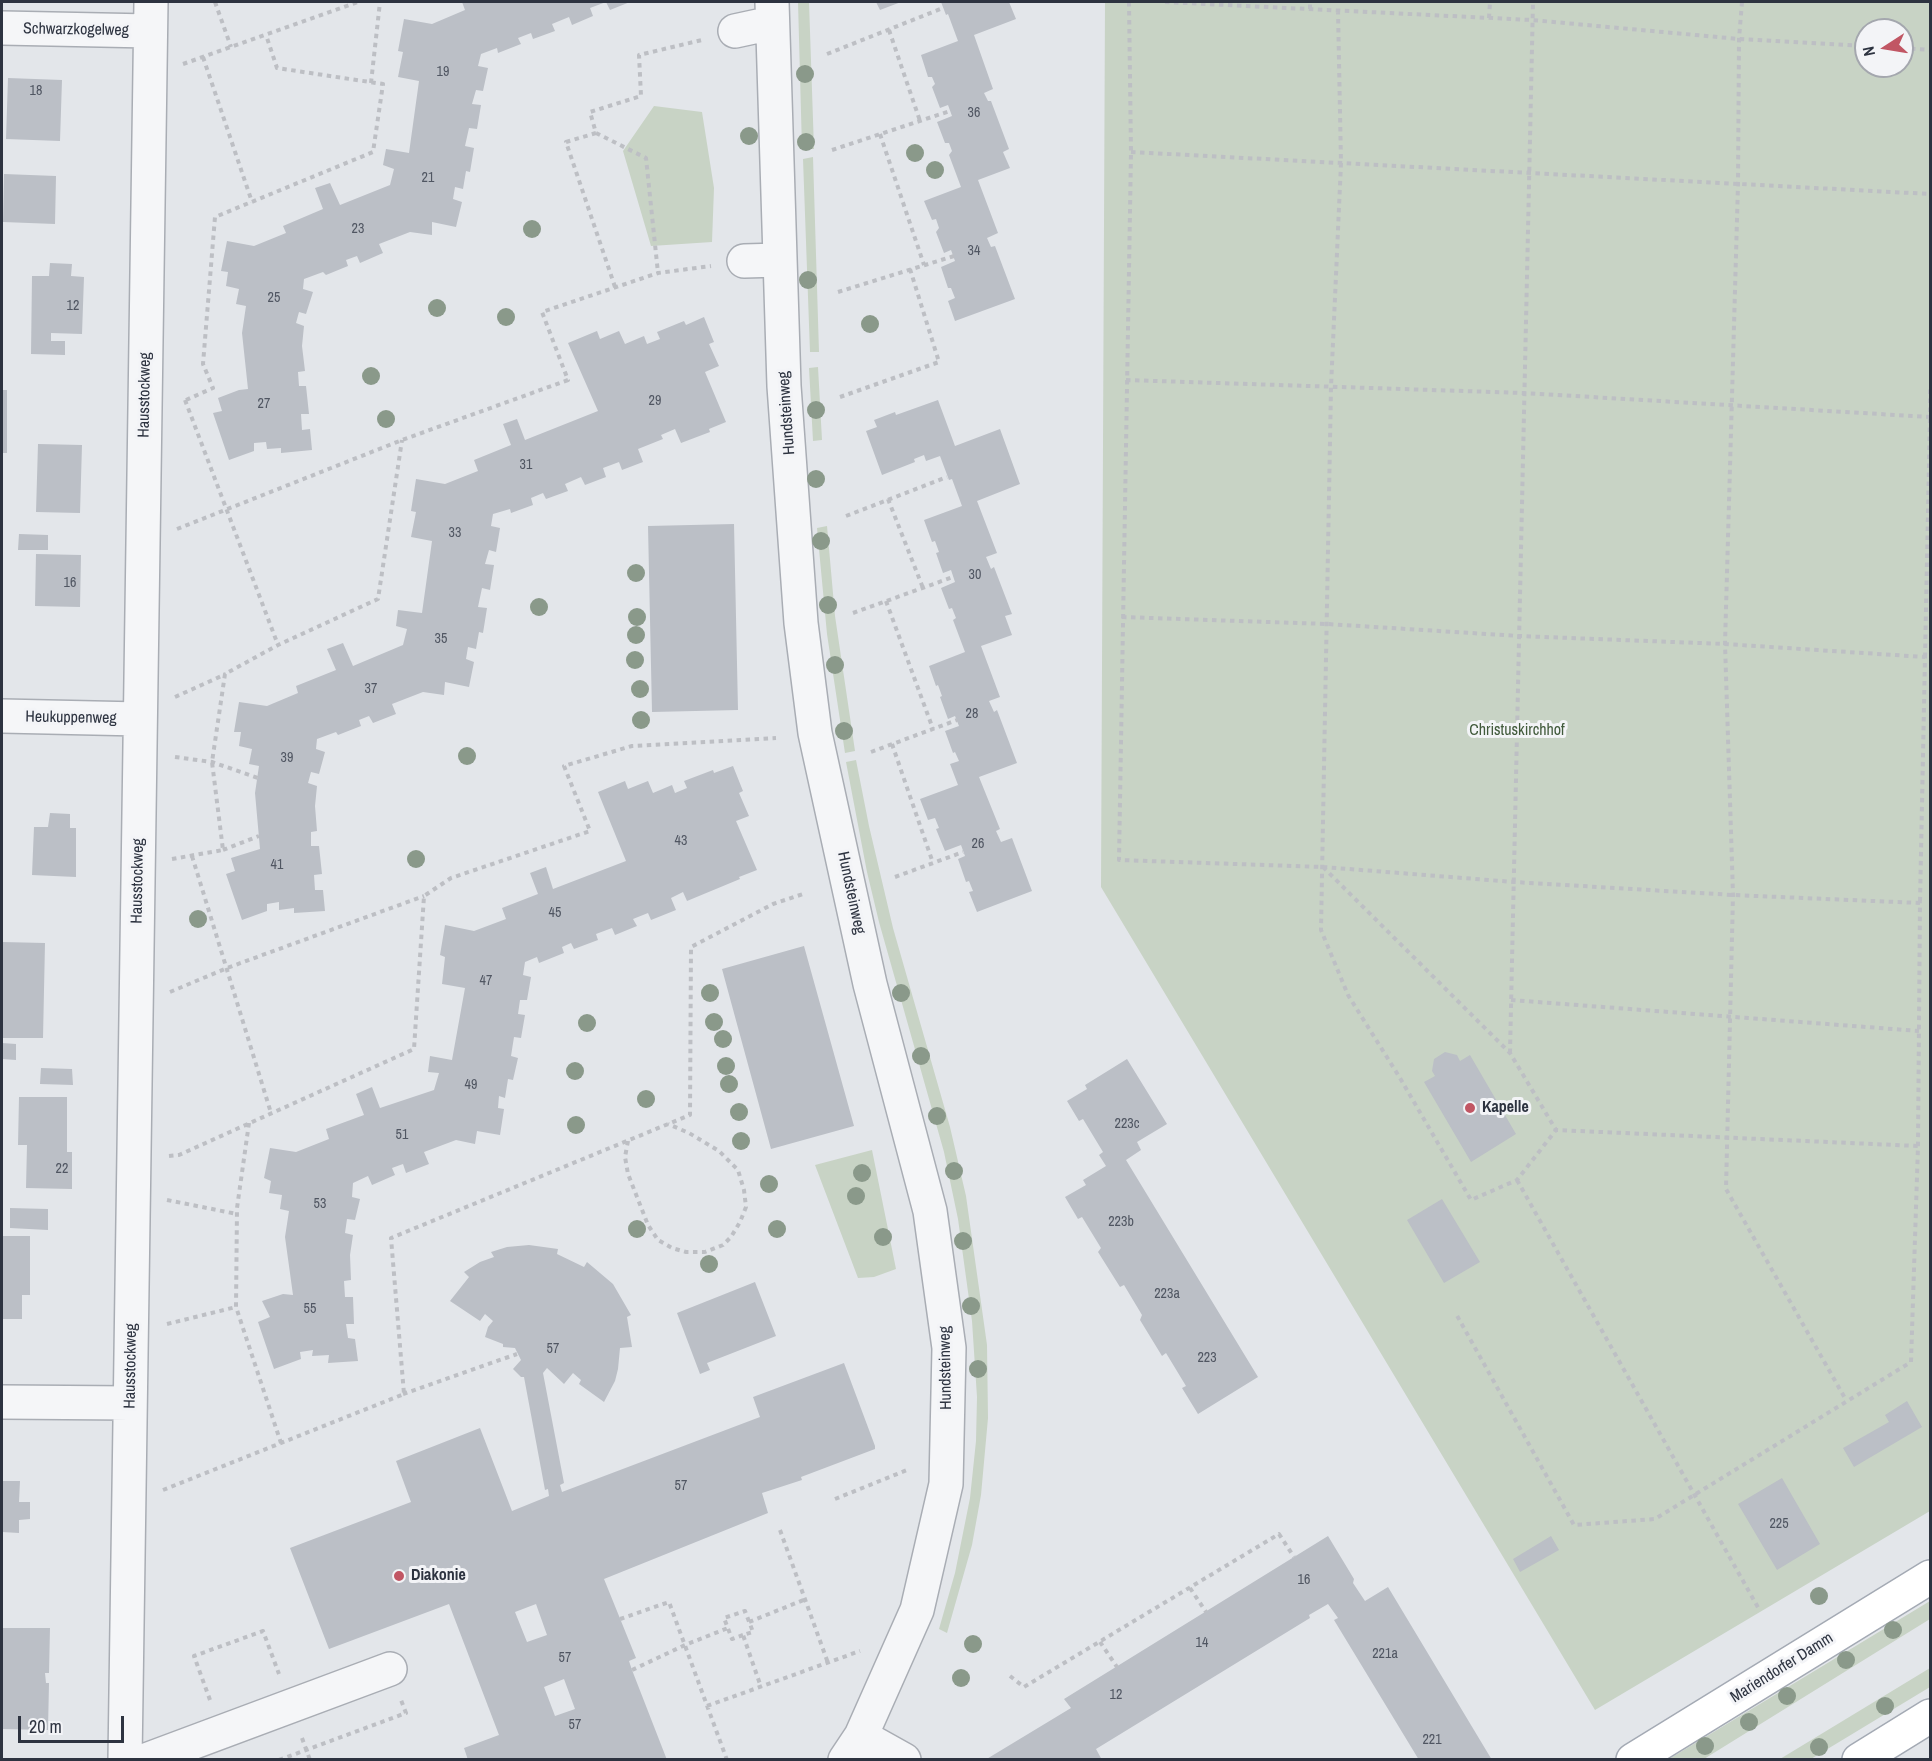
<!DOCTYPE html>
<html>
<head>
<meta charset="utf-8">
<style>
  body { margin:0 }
  #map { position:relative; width:1932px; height:1761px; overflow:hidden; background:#e3e6ea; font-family:"Archivo Narrow",sans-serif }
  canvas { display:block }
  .frame { position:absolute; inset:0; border:3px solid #2d3340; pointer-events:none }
  .north { position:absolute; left:1854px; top:18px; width:60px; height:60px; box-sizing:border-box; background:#f3f4f7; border:2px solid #a4a7ae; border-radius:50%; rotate:258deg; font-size:16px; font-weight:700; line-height:24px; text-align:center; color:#2d3340 }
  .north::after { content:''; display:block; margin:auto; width:21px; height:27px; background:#c15664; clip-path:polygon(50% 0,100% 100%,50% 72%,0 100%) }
  .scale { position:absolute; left:18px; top:1716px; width:106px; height:27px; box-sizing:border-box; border:3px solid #2d3340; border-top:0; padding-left:8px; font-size:18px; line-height:21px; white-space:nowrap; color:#2d3340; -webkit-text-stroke:4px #f3f4f7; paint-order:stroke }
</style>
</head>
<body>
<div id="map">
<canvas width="1932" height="1761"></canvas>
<div class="frame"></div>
<div class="north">N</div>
<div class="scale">20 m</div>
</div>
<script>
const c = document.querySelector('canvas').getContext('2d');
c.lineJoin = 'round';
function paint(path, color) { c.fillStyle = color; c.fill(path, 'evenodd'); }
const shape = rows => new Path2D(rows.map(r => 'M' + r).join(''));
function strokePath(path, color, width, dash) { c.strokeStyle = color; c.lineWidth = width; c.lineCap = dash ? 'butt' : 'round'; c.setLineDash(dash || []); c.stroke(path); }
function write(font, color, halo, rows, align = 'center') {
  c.font = font + ' "Archivo Narrow",sans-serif'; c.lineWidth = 6; c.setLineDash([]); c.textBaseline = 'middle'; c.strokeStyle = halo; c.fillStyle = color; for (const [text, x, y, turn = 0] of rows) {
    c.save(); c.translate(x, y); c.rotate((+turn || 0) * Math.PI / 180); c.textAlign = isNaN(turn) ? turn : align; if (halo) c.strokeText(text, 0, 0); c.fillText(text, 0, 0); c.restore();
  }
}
const green = shape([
  [798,2,809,2,814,149,802,149],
  [1105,2,1930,2,1930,1511,1595,1710,1101,887],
  [1866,30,1902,30,1902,66,1866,66],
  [654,106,702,112,714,188,712,242,651,246,623,151],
  [813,157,819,352,810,352,803,159],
  [818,367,822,440,813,441,809,368],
  [827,526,835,616,855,751,845,753,827,634,817,528],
  [856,760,869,826,893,928,950,1127,966,1196,987,1345,988,1418,981,1495,972,1545,947,1633,939,1629,955,1573,970,1498,976,1441,977,1397,972,1321,958,1219,944,1152,879,922,867,872,846,762],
  [872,1150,896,1269,874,1277,858,1278,815,1165],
  [1930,1601,1930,1619,1704,1759,1669,1759],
  [1930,1668,1930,1687,1811,1759,1780,1759]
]);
const building = shape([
  [462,2,606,2,590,8,593,16,572,25,569,17,552,24,555,31,533,39,531,33,518,38,521,44,498,53,497,48,481,54,478,66,488,68,483,91,476,90,472,104,481,105,477,129,469,128,465,146,474,148,470,172,466,171,463,189,455,187,453,199,462,202,456,227,432,222,432,235,410,232,379,244,383,253,360,263,357,256,346,260,348,266,326,275,323,272,304,279,303,289,313,292,306,314,299,312,296,323,304,326,302,346,305,371,298,372,299,386,306,386,309,414,301,414,302,430,310,429,312,450,281,453,281,448,267,449,266,442,254,443,254,451,229,460,213,413,222,411,218,398,239,390,248,389,242,333,246,306,236,304,239,289,226,286,228,272,221,271,227,241,254,246,286,233,283,226,323,209,315,188,330,183,340,205,390,185,394,169,383,165,386,149,409,153,419,81,398,77,403,52,398,51,404,19,432,24,465,10],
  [606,2,630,2,610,10],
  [876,2,901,2,880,10],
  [941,2,1009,2,1016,19,974,35,993,89,984,93,988,101,991,101,1009,149,1003,152,1010,168,978,180,998,233,987,238,991,247,995,246,1015,299,955,321,948,301,955,298,951,288,948,288,941,267,955,261,951,250,944,253,936,232,939,228,936,219,932,220,924,201,961,187,949,155,952,151,949,143,945,143,937,122,952,116,948,105,940,108,932,87,935,84,932,77,928,77,921,55,958,41,948,14,946,15],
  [8,78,62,80,60,141,6,139],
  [4,174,56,176,55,224,3,222],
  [50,263,72,264,71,276,84,277,82,334,51,333,51,341,65,341,65,355,31,354,32,276,49,276],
  [704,317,714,342,709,344,719,366,705,372,726,422,709,429,710,432,681,443,675,429,661,435,663,439,638,449,643,462,622,470,619,462,603,468,606,477,585,485,581,477,565,484,568,491,546,499,543,493,531,498,533,505,511,513,510,509,493,514,491,526,500,528,496,552,489,550,485,564,494,565,490,590,482,588,478,607,487,608,483,633,479,632,476,649,468,647,466,659,474,662,469,687,445,682,444,695,423,692,392,704,396,714,373,723,369,716,359,720,361,726,338,735,336,732,317,739,316,749,325,752,319,774,311,772,308,783,317,786,315,806,317,831,311,832,311,846,319,846,322,874,314,875,315,890,323,890,325,911,294,913,294,908,279,910,279,902,267,904,267,911,242,920,226,874,235,871,231,858,260,849,255,793,259,766,249,764,252,749,239,746,241,732,234,732,239,702,267,706,298,693,296,686,336,670,327,649,343,643,353,666,403,645,407,629,396,626,398,610,422,613,432,541,411,537,416,512,411,511,416,479,445,484,478,471,474,460,511,445,503,424,517,419,525,440,598,411,568,343,597,331,600,339,619,331,625,344,644,336,647,344,660,339,657,332,684,321,686,325],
  [2,390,7,390,7,453,2,453],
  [938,400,955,446,1000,429,1020,484,977,501,997,553,986,557,991,569,994,567,1012,614,1005,616,1012,635,981,646,1000,697,989,701,994,712,997,710,1017,763,979,777,1000,829,996,831,1001,842,1012,838,1032,891,977,912,969,892,973,891,969,881,966,882,958,859,965,856,961,845,945,851,936,829,939,828,935,818,928,820,920,799,958,785,950,764,959,761,955,752,953,753,945,731,959,726,955,716,948,719,940,697,942,696,938,685,936,686,929,666,965,652,953,620,956,618,952,608,949,609,941,588,955,582,951,570,943,573,936,553,939,552,935,541,932,542,924,520,962,506,952,479,949,480,940,456,926,461,924,455,914,459,915,462,882,475,866,431,877,427,874,420,895,412,896,415],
  [38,444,82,445,80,513,36,512],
  [734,524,738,710,652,712,648,526],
  [19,534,48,535,48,550,18,550],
  [36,554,81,555,80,607,35,606],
  [733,766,743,791,739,793,749,816,736,821,757,870,739,877,740,879,687,901,683,892,671,898,676,910,651,920,648,913,633,919,637,926,615,935,612,928,596,934,598,940,574,949,571,943,562,947,564,953,539,963,537,957,525,962,523,975,531,977,527,1000,520,1000,518,1014,525,1015,521,1038,514,1037,511,1056,518,1058,513,1080,508,1079,505,1098,499,1096,498,1108,504,1109,500,1135,477,1131,475,1144,456,1140,424,1152,429,1164,406,1173,403,1164,392,1168,395,1175,372,1185,368,1176,353,1183,352,1197,360,1199,355,1220,347,1219,345,1233,353,1235,350,1255,351,1280,344,1281,345,1297,353,1297,354,1324,346,1324,348,1338,355,1339,358,1361,328,1363,329,1355,312,1356,313,1350,300,1352,301,1359,274,1369,258,1322,270,1317,262,1301,283,1294,293,1295,285,1237,289,1211,280,1209,282,1195,269,1193,271,1181,264,1178,270,1148,296,1152,329,1139,326,1129,364,1115,356,1094,372,1087,380,1108,434,1090,439,1073,428,1072,430,1056,452,1060,465,988,442,984,445,957,440,955,445,925,474,931,506,919,502,908,538,894,530,873,546,867,553,889,626,861,598,792,625,781,628,789,648,781,653,793,672,785,675,793,687,788,684,781,713,770,714,773],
  [50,813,70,814,70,828,76,828,76,877,32,875,34,827,48,827],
  [2,942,45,943,43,1038,2,1038],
  [804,946,854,1126,771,1149,722,969],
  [2,1043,16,1044,16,1060,2,1059],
  [1445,1052,1457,1055,1460,1061,1470,1055,1516,1134,1471,1162,1424,1082,1435,1076,1432,1071,1434,1059],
  [1127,1059,1167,1124,1137,1142,1141,1150,1126,1160,1258,1377,1198,1414,1182,1388,1186,1386,1166,1353,1162,1356,1140,1320,1142,1315,1124,1285,1120,1287,1098,1252,1101,1248,1082,1217,1078,1219,1065,1197,1086,1185,1083,1180,1106,1166,1099,1155,1103,1152,1083,1119,1079,1121,1067,1101,1087,1089,1085,1085],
  [41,1068,72,1069,73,1085,40,1084],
  [19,1097,67,1097,67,1152,72,1152,72,1189,26,1188,27,1145,18,1145],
  [1442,1199,1480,1262,1444,1283,1407,1220],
  [10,1208,48,1209,48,1230,10,1228],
  [2,1236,30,1236,30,1295,22,1295,22,1319,2,1319],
  [529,1245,558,1249,557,1254,584,1267,587,1262,613,1284,631,1315,627,1317,632,1347,620,1348,618,1369,615,1381,604,1402,579,1384,581,1380,573,1373,564,1384,547,1368,543,1373,564,1483,560,1485,562,1492,760,1417,753,1397,844,1363,875,1446,875,1449,801,1477,802,1480,762,1493,768,1513,604,1579,636,1658,629,1661,632,1670,667,1760,468,1760,464,1748,499,1735,449,1604,329,1649,290,1548,411,1502,396,1461,480,1428,512,1511,549,1496,548,1489,545,1490,524,1377,521,1377,513,1369,521,1360,515,1348,503,1347,503,1344,485,1337,488,1327,493,1321,485,1314,480,1321,450,1301,469,1277,464,1272,480,1262,494,1257,491,1252,507,1247],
  [536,1604,547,1635,527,1642,515,1612],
  [564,1679,575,1709,555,1716,544,1687],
  [755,1282,776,1336,707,1363,710,1370,700,1374,677,1313],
  [1907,1401,1922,1427,1854,1467,1843,1448,1889,1422,1885,1415],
  [1782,1478,1820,1544,1777,1570,1738,1504],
  [2,1481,20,1481,19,1502,30,1502,30,1519,19,1520,19,1533,2,1532],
  [1328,1536,1354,1579,1353,1583,1365,1601,1388,1587,1492,1760,1419,1760,1334,1620,1338,1618,1328,1604,1309,1615,1310,1618,1096,1749,1102,1760,985,1760,1071,1708,1064,1699],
  [1551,1536,1559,1550,1520,1572,1513,1559],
  [2,1628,50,1628,49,1673,45,1673,46,1683,49,1683,48,1730,2,1729]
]);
const path = shape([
  [215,2,231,47],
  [1129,2,1131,152,1119,860,1323,867,1514,882,1733,895,1920,903,1918,1146,1911,1362,1655,1519,1574,1525,1455,1312],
  [1165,2,1532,20,1739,39,1866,46],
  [1742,2,1739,39,1738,184,1725,644,1733,895,1726,1189,1846,1400],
  [1310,9,1310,2],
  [1338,10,1341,163,1331,387,1321,930,1348,995,1400,1078,1471,1200,1517,1180,1556,1130],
  [1489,18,1490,2],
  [889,30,920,121],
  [1902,48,1930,50],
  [827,54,943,8],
  [203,57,252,202],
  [183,64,358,2],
  [371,83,380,2],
  [596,133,646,158,658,273],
  [880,134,924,265],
  [832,150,950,111],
  [1131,152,1930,194],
  [615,287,566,142,596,133,590,112,641,96,639,55,702,40],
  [838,292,954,256],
  [1126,380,1524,393,1930,417,1930,386],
  [840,397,939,362,910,269],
  [185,400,278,645],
  [186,400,213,388,203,364,215,217,373,152,383,84,277,68,266,35],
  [888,499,923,588],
  [846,516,947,477],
  [177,529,402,440,568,380,542,312,658,273,711,266],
  [886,601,933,729],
  [853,613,953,577],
  [1122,617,1327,624,1519,636,1725,644,1925,657,1920,902],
  [1925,657,1930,417],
  [175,697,226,674],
  [892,744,933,863],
  [871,752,957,720],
  [175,757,212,762,258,778],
  [223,850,259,836],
  [192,856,271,1113],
  [172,859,223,850,212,762,225,674,278,645,378,599,402,440],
  [1323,867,1510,1053,1556,1130,1918,1146],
  [895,877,963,852],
  [170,992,227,968,424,896],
  [1511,1000,1919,1031],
  [1510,1053,1533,2],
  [249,1123,237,1208,236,1307,281,1443],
  [628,1141,625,1157,628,1174,648,1225,658,1240,672,1248,686,1252,705,1252,723,1245,731,1237,740,1222,746,1207,744,1190,738,1170,719,1151,689,1133,668,1124],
  [169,1156,179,1155,414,1049,424,896,451,878,590,831,564,766,632,746,776,738],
  [1517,1180,1760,1611],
  [167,1200,237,1214],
  [167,1324,236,1307],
  [403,1394,517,1354],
  [163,1490,404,1394,391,1238,690,1115,691,947,773,904,806,893],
  [835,1499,907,1470],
  [780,1530,828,1663],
  [1190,1588,1206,1612],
  [620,1619,669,1602,727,1760],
  [749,1622,806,1599],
  [743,1635,732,1639,724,1618,745,1611,753,1632,743,1635,761,1687],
  [1100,1642,1117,1667],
  [632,1670,685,1645,728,1628],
  [1010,1676,1024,1687,1279,1534,1294,1557],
  [210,1700,194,1656,263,1631,279,1674],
  [707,1706,860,1651],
  [302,1738,310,1760],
  [279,1760,406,1713,401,1700]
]);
const minor = shape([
  [772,2,784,386,801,623,815,733,870,984,930,1211,949,1348,946,1484,917,1610,861,1736,845,1760],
  [2,28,150,31],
  [735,31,772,23],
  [744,261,780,260],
  [2,716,140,719],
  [2,1402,130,1403],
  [861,1736,904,1760],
  [125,1760,151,2],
  [146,1760,390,1669]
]);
const major = shape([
  [1633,1760,1930,1577],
  [1859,1760,1930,1716]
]);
const trees = [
  [805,74],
  [749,136],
  [806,142],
  [915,153],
  [935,170],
  [532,229],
  [808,280],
  [437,308],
  [506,317],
  [870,324],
  [371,376],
  [816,410],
  [386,419],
  [816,479],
  [821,541],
  [636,573],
  [828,605],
  [539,607],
  [637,617],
  [636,635],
  [635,660],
  [835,665],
  [640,689],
  [641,720],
  [844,731],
  [467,756],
  [416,859],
  [198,919],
  [710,993],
  [901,993],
  [714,1022],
  [587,1023],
  [723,1039],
  [921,1056],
  [726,1066],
  [575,1071],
  [729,1084],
  [646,1099],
  [739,1112],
  [937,1116],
  [576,1125],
  [741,1141],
  [954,1171],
  [862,1173],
  [769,1184],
  [856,1196],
  [637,1229],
  [777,1229],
  [883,1237],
  [963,1241],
  [709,1264],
  [971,1306],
  [978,1369],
  [1819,1596],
  [1893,1630],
  [973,1644],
  [1846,1660],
  [961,1678],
  [1787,1696],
  [1885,1706],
  [1749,1722],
  [1705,1746],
  [1819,1747]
];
const markers = [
  [1470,1108,6,"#c15664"],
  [399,1576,6,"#c15664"]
];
const numberNames = [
  ["19",443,72],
  ["18",36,91],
  ["36",974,113],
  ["21",428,178],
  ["23",358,229],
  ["34",974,251],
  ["25",274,298],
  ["12",73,306],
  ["29",655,401],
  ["27",264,404],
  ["31",526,465],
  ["33",455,533],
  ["30",975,575],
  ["16",70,583],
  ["35",441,639],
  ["37",371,689],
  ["28",972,714],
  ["39",287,758],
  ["43",681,841],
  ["26",978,844],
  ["41",277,865],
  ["45",555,913],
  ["47",486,981],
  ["49",471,1085],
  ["223c",1127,1124],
  ["51",402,1135],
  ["22",62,1169],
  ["53",320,1204],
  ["223b",1121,1222],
  ["223a",1167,1294],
  ["55",310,1309],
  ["57",553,1349],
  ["223",1207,1358],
  ["57",681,1486],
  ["225",1779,1524],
  ["16",1304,1580],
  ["14",1202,1643],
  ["221a",1385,1654],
  ["57",565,1658],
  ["12",1116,1695],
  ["57",575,1725],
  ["221",1432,1740]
];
const streetNames = [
  ["Schwarzkogelweg",76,30,1],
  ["Hausstockweg",145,395,-89],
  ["Hundsteinweg",787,413,-94],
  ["Heukuppenweg",71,718,1],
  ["Hausstockweg",138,881,-89],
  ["Hundsteinweg",851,893,78],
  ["Hausstockweg",131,1366,-89],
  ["Hundsteinweg",946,1368,-91],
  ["Mariendorfer Damm",1782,1668,-32]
];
const parkNames = [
  ["Christuskirchhof",1517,731]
];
const poiNames = [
  ["Kapelle",1482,1108],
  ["Diakonie",411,1576]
];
paint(green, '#c8d3c5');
paint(building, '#bbbfc6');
strokePath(minor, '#a9adb4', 36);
strokePath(major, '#a4aab4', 36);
strokePath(path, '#bdbfc4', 4, [4.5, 4.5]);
strokePath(minor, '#f5f6f8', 33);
strokePath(major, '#fff', 33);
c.fillStyle = '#8a998a';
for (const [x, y] of trees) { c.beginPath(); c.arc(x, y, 9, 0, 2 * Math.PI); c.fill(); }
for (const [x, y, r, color] of markers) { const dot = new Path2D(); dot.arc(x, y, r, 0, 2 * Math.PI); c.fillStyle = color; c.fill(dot); strokePath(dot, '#f3f4f7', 2); }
write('14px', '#505662', null, numberNames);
write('16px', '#2d3340', '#f3f4f7', streetNames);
write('16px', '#415a3b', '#f3f4f7', parkNames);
write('bold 16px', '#2d3340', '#f3f4f7', poiNames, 'left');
</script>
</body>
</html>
